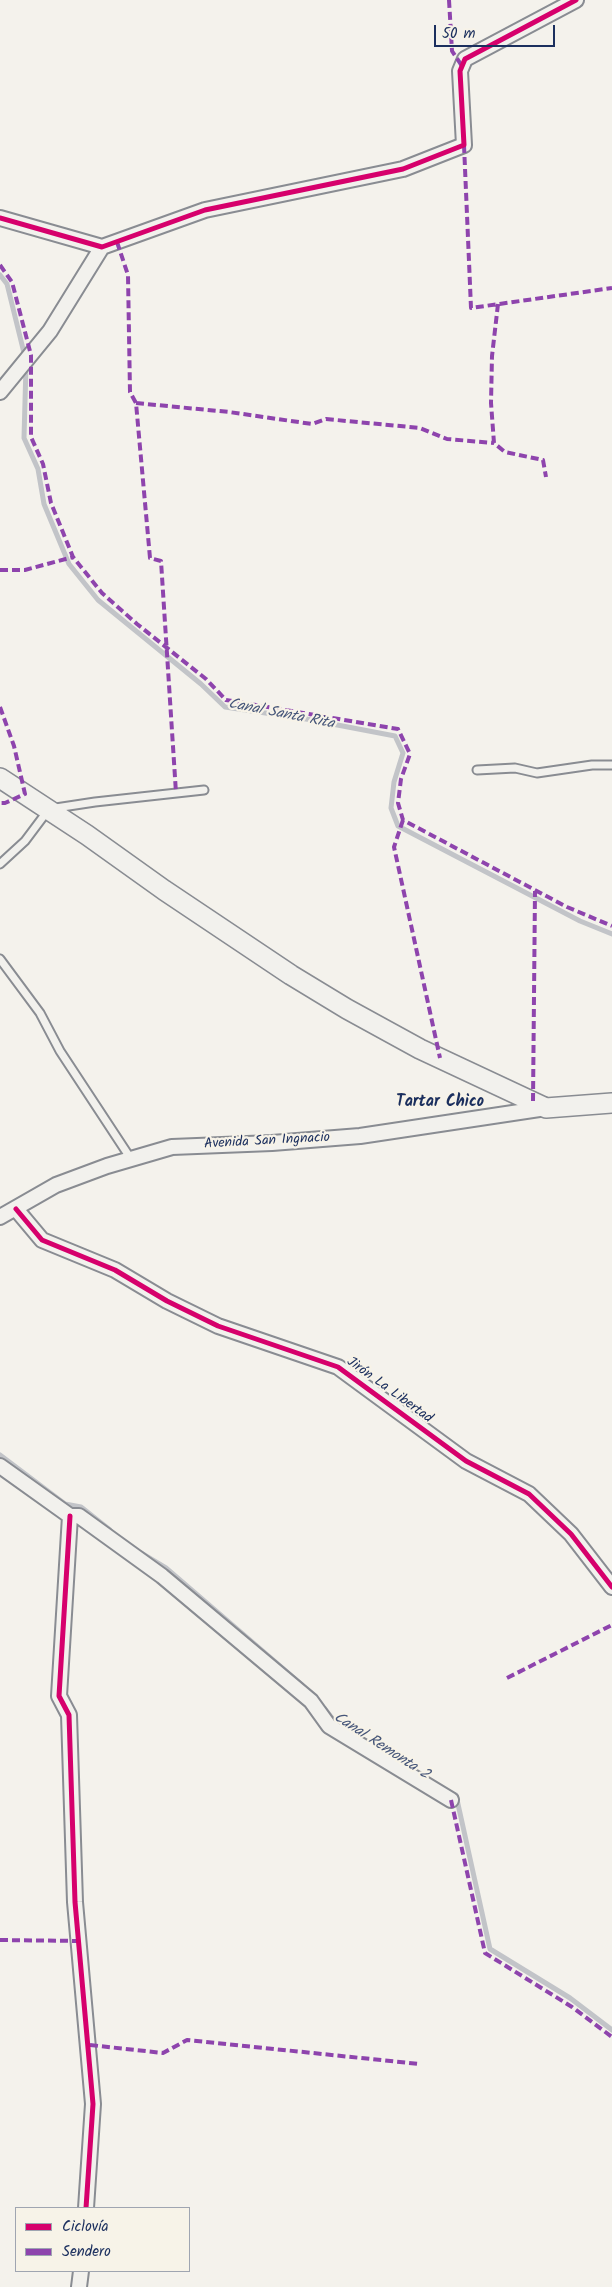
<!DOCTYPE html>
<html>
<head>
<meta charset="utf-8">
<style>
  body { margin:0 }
  #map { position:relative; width:612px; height:2287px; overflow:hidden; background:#f4f2ec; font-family:Kalam,sans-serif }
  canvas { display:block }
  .legend { position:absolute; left:15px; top:2207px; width:175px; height:65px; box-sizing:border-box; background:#f7f3e8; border:1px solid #9fa5b1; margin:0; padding:6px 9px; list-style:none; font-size:15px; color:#1b2f5e }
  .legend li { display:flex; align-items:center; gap:10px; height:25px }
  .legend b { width:25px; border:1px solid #9fa5b1 }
  .scale { position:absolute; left:434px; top:25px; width:121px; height:22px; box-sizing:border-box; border:2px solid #1b2f5e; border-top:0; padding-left:6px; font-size:15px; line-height:18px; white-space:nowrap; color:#1b2f5e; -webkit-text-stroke:4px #f7f3e8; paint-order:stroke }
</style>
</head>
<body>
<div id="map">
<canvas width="612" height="2287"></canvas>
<ul class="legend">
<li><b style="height:6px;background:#d6006c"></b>Ciclovía</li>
<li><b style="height:6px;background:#8e44ad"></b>Sendero</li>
</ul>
<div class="scale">50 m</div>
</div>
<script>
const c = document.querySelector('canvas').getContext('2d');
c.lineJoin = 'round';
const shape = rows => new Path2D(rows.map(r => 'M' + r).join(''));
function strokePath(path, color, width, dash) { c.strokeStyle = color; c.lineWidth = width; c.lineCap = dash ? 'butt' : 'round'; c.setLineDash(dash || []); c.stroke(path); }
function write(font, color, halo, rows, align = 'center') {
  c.font = font + ' Kalam,sans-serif'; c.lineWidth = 4.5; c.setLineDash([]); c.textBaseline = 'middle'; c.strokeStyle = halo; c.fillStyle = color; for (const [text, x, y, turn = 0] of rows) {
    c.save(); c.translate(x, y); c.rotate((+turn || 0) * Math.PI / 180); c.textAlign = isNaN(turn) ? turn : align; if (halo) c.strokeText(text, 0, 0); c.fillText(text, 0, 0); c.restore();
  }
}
const stream = shape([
  [0,275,7,284,25,357],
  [26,365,24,438,38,469,44,504,69,564,98,600,201,684,225,707,306,719,395,736,403,753,394,782,391,808,398,826,580,921,612,934],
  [0,1455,65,1504,81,1507,110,1530],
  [141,1553,166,1568,302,1685],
  [325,1709,335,1722,346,1728],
  [456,1795,490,1949,570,1998,612,2030]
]);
const lane = shape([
  [477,770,515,768,537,773,592,765,612,765],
  [0,864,25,841,49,809,95,802,204,790],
  [0,959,40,1013,60,1051,131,1159]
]);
const street = shape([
  [0,218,102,247,205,210,403,169,464,145,460,71,465,59,576,0],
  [0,392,50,331,102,247],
  [16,1209,42,1240,115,1270,167,1301,218,1326,338,1367,466,1461,529,1494,571,1534,612,1587],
  [0,1217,56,1185,107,1166,172,1147,272,1143,360,1136,546,1108],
  [0,1466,70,1516,79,1516,162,1576,311,1701,329,1726,451,1800],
  [70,1516,59,1696,69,1715,75,1902,93,2104,86,2208],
  [79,2287,81,2271]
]);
const secondary = shape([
  [0,778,87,835,164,890,291,975,347,1009,420,1049,546,1108,612,1103]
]);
const quiet = shape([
  [449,0,452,51,462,66],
  [464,145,471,308,612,288],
  [117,242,128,275,130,392,136,403,150,558,161,561,176,793],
  [0,265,12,282,31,355,31,437,43,464,51,503,73,557,102,593,137,624,206,679,226,700,398,729,410,754,401,779,398,803,403,820,567,907,612,926],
  [498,304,492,356,491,403,494,443,505,452,543,460,546,477],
  [136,403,229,412,312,424,326,419,420,428,447,439,494,443],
  [0,570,25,570,73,557],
  [0,707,14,746,25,794,5,803,0,803],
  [403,820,394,847,440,1058],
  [533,1101,535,891],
  [507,1678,612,1625],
  [451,1800,485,1953,572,2007,612,2037],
  [0,1940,79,1941],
  [90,2045,163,2053,187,2040,419,2064]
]);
const cycleway = shape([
  [0,218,102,247,205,210,403,169,464,145,460,71,465,59,576,0],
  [16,1209,42,1240,115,1270,167,1301,218,1326,338,1367,466,1461,529,1494,571,1534,612,1587],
  [70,1516,59,1696,69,1715,75,1902,93,2104,86,2208]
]);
const streetNames = [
  ["Avenida San Ingnacio",267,1142,-3],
  ["Jirón La Libertad",389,1391,36]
];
const waterNames = [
  ["Canal Santa Rita",281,715,11],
  ["Canal Remonta 2",381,1747,33]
];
const quarterNames = [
  ["Tartar Chico",440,1103]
];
strokePath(stream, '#c2c4c8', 5);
strokePath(lane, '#898c92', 11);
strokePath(street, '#898c92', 18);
strokePath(secondary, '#898c92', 22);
strokePath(lane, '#f2f1ed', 7);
strokePath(street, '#f2f1ed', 14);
strokePath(secondary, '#f2f1ed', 19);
strokePath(quiet, '#8e44ad', 4, [8, 4]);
strokePath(cycleway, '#d6006c', 5);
write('14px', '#1b2f5e', '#f7f3e8', streetNames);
write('italic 15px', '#465679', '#f7f3e8', waterNames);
write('bold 16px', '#1b2f5e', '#f7f3e8', quarterNames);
</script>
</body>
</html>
